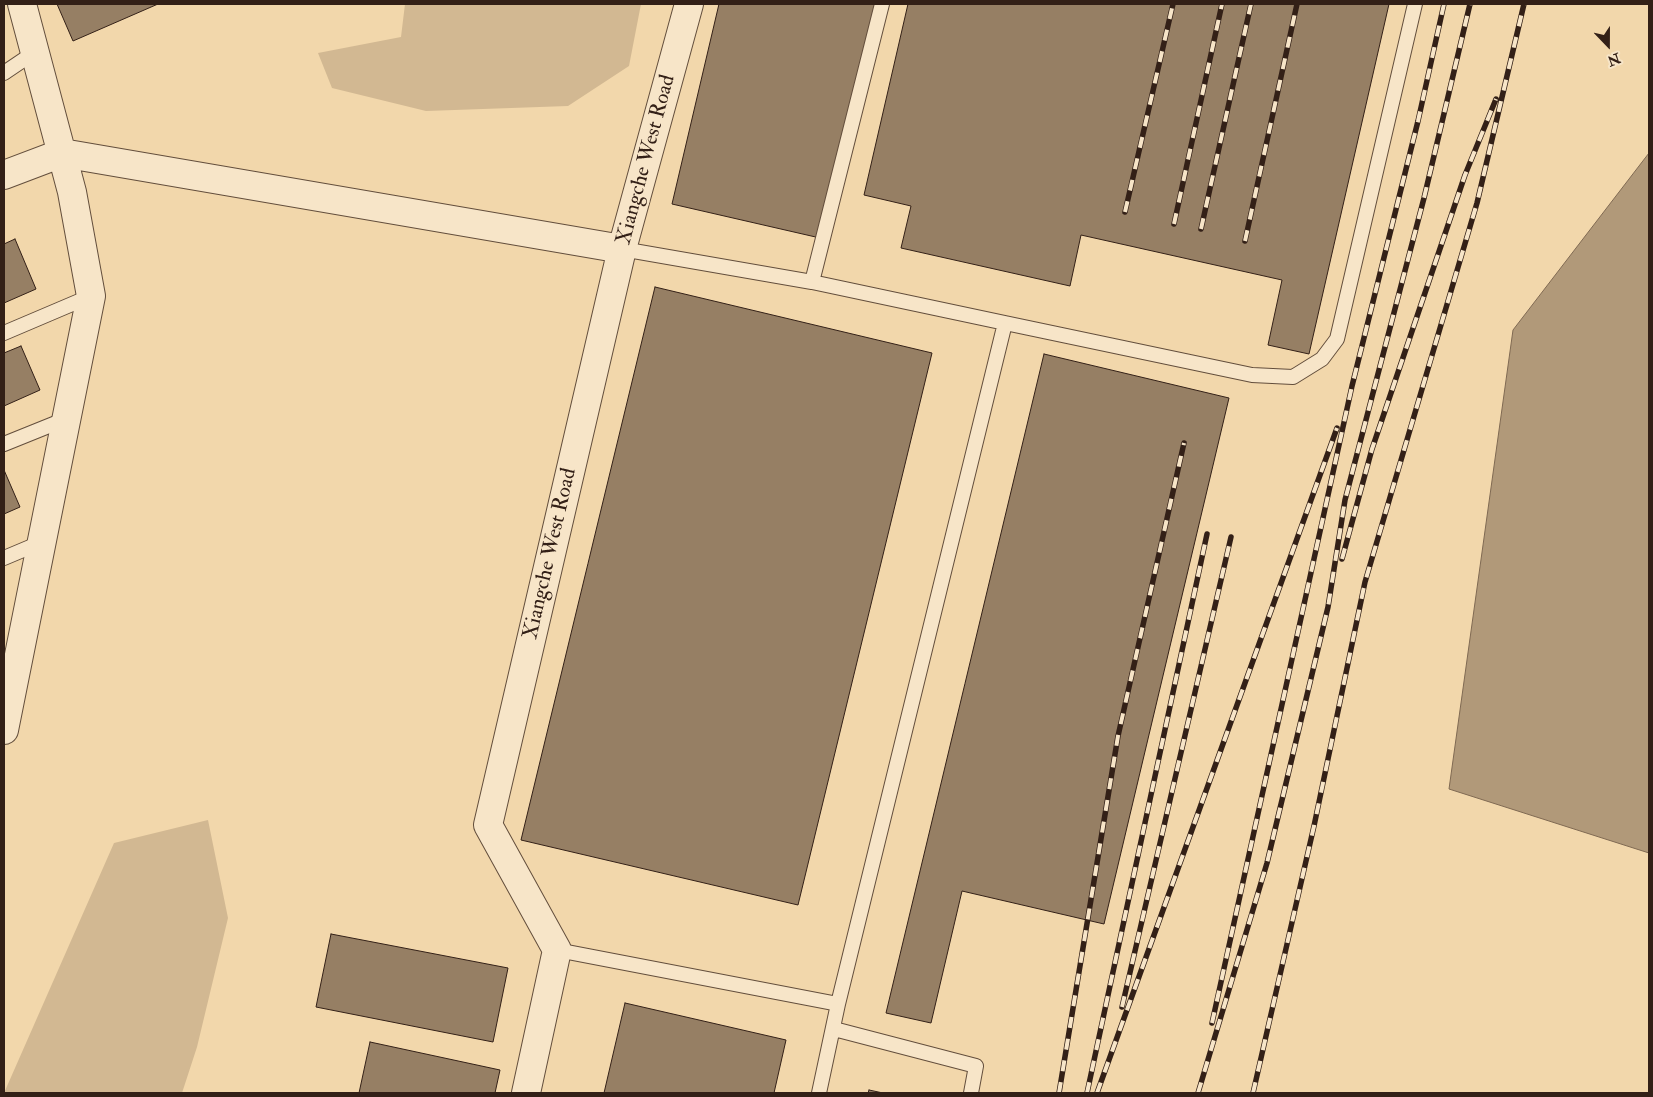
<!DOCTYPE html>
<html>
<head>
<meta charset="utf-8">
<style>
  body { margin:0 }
  #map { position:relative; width:1653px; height:1097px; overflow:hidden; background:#f2d7ab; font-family:"IM FELL Double Pica",serif }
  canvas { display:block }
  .frame { position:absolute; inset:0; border:5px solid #332017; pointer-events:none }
  .north { position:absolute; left:1583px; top:20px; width:50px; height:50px; -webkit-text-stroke:4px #f7e5c8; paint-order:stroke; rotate:158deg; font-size:14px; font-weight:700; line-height:20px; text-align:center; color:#332017 }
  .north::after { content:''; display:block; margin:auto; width:18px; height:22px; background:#332017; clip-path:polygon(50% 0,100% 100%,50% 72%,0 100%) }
</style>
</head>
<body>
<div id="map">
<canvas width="1653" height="1097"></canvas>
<div class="frame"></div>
<div class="north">N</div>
</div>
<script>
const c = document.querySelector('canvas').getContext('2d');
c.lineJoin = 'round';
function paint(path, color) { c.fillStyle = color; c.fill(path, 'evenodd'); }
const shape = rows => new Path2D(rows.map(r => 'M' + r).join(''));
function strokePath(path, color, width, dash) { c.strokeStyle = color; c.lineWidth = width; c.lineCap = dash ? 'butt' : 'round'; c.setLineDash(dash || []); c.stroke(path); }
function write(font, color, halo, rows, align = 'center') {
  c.font = font + ' "IM FELL Double Pica",serif'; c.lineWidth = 4.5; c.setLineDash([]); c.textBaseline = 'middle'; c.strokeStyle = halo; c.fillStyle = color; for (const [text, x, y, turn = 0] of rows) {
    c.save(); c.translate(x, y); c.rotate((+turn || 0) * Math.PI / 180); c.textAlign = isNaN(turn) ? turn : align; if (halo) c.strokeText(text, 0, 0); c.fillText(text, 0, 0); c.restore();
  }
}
const green = shape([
  [405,4,641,4,629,66,568,106,426,111,332,88,318,53,401,37],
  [208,820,228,918,197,1047,182,1093,4,1093,114,843]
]);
const water = shape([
  [1649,153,1649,853,1449,789,1513,330,1649,153]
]);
const building = shape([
  [57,4,158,4,73,41,57,4],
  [719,4,875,4,820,238,672,204,719,4],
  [908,4,1389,4,1309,354,1268,345,1282,280,1081,235,1070,286,901,248,911,206,864,195,908,4],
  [15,239,36,289,4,303,4,244,15,239],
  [655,287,932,353,798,905,521,840,655,287],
  [21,346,40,390,4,406,4,353,21,346],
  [1044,354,1229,398,1104,924,962,891,931,1023,886,1013,1044,354],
  [4,470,20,507,4,514,4,470],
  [331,934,508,968,493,1042,316,1007,331,934],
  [625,1003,786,1040,774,1093,604,1093,625,1003],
  [370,1042,500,1070,495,1093,359,1093,370,1042],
  [869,1090,883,1093,868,1093,869,1090]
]);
const lane = shape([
  [4,73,35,52],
  [622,249,812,282],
  [1005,323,1252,375,1293,377,1322,359,1337,339,1415,4],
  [4,333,91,296],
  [4,444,66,419],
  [4,558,42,542],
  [557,950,838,1004],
  [834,1029,976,1066,971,1093],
  [819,1093,838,1004,1005,323,812,282,882,4]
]);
const street = shape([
  [4,175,62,153,622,249],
  [4,730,91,296,72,192,22,4],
  [526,1093,557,950,488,825,622,249,689,4]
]);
const rail = shape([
  [1125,212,1173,4],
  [1174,224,1222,4],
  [1201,229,1251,4],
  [1245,241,1297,4],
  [1342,559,1372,449,1465,175,1496,99],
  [1122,1007,1231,537],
  [1212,1023,1352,386,1418,121,1444,4],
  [1059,1093,1118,736,1184,443],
  [1087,1093,1207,534],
  [1097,1093,1337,428],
  [1198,1093,1267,863,1328,607,1345,500,1424,198,1470,4],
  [1253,1093,1314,826,1365,582,1477,203,1524,4]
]);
const streetNames = [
  ["Xiangche West Road",647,160,-75],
  ["Xiangche West Road",551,554,-77]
];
paint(green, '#d2b892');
paint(water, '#b19979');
strokePath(water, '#7f6952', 1);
paint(building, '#967f64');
strokePath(building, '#332017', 1);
strokePath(lane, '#634e3c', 16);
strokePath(street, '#634e3c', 30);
strokePath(lane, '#f7e5c8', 14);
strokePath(street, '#f7e5c8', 28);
strokePath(rail, '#332017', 5.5);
strokePath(rail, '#f7e5c8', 4, [11]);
write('21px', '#332017', '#f7e5c8', streetNames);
</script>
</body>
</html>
